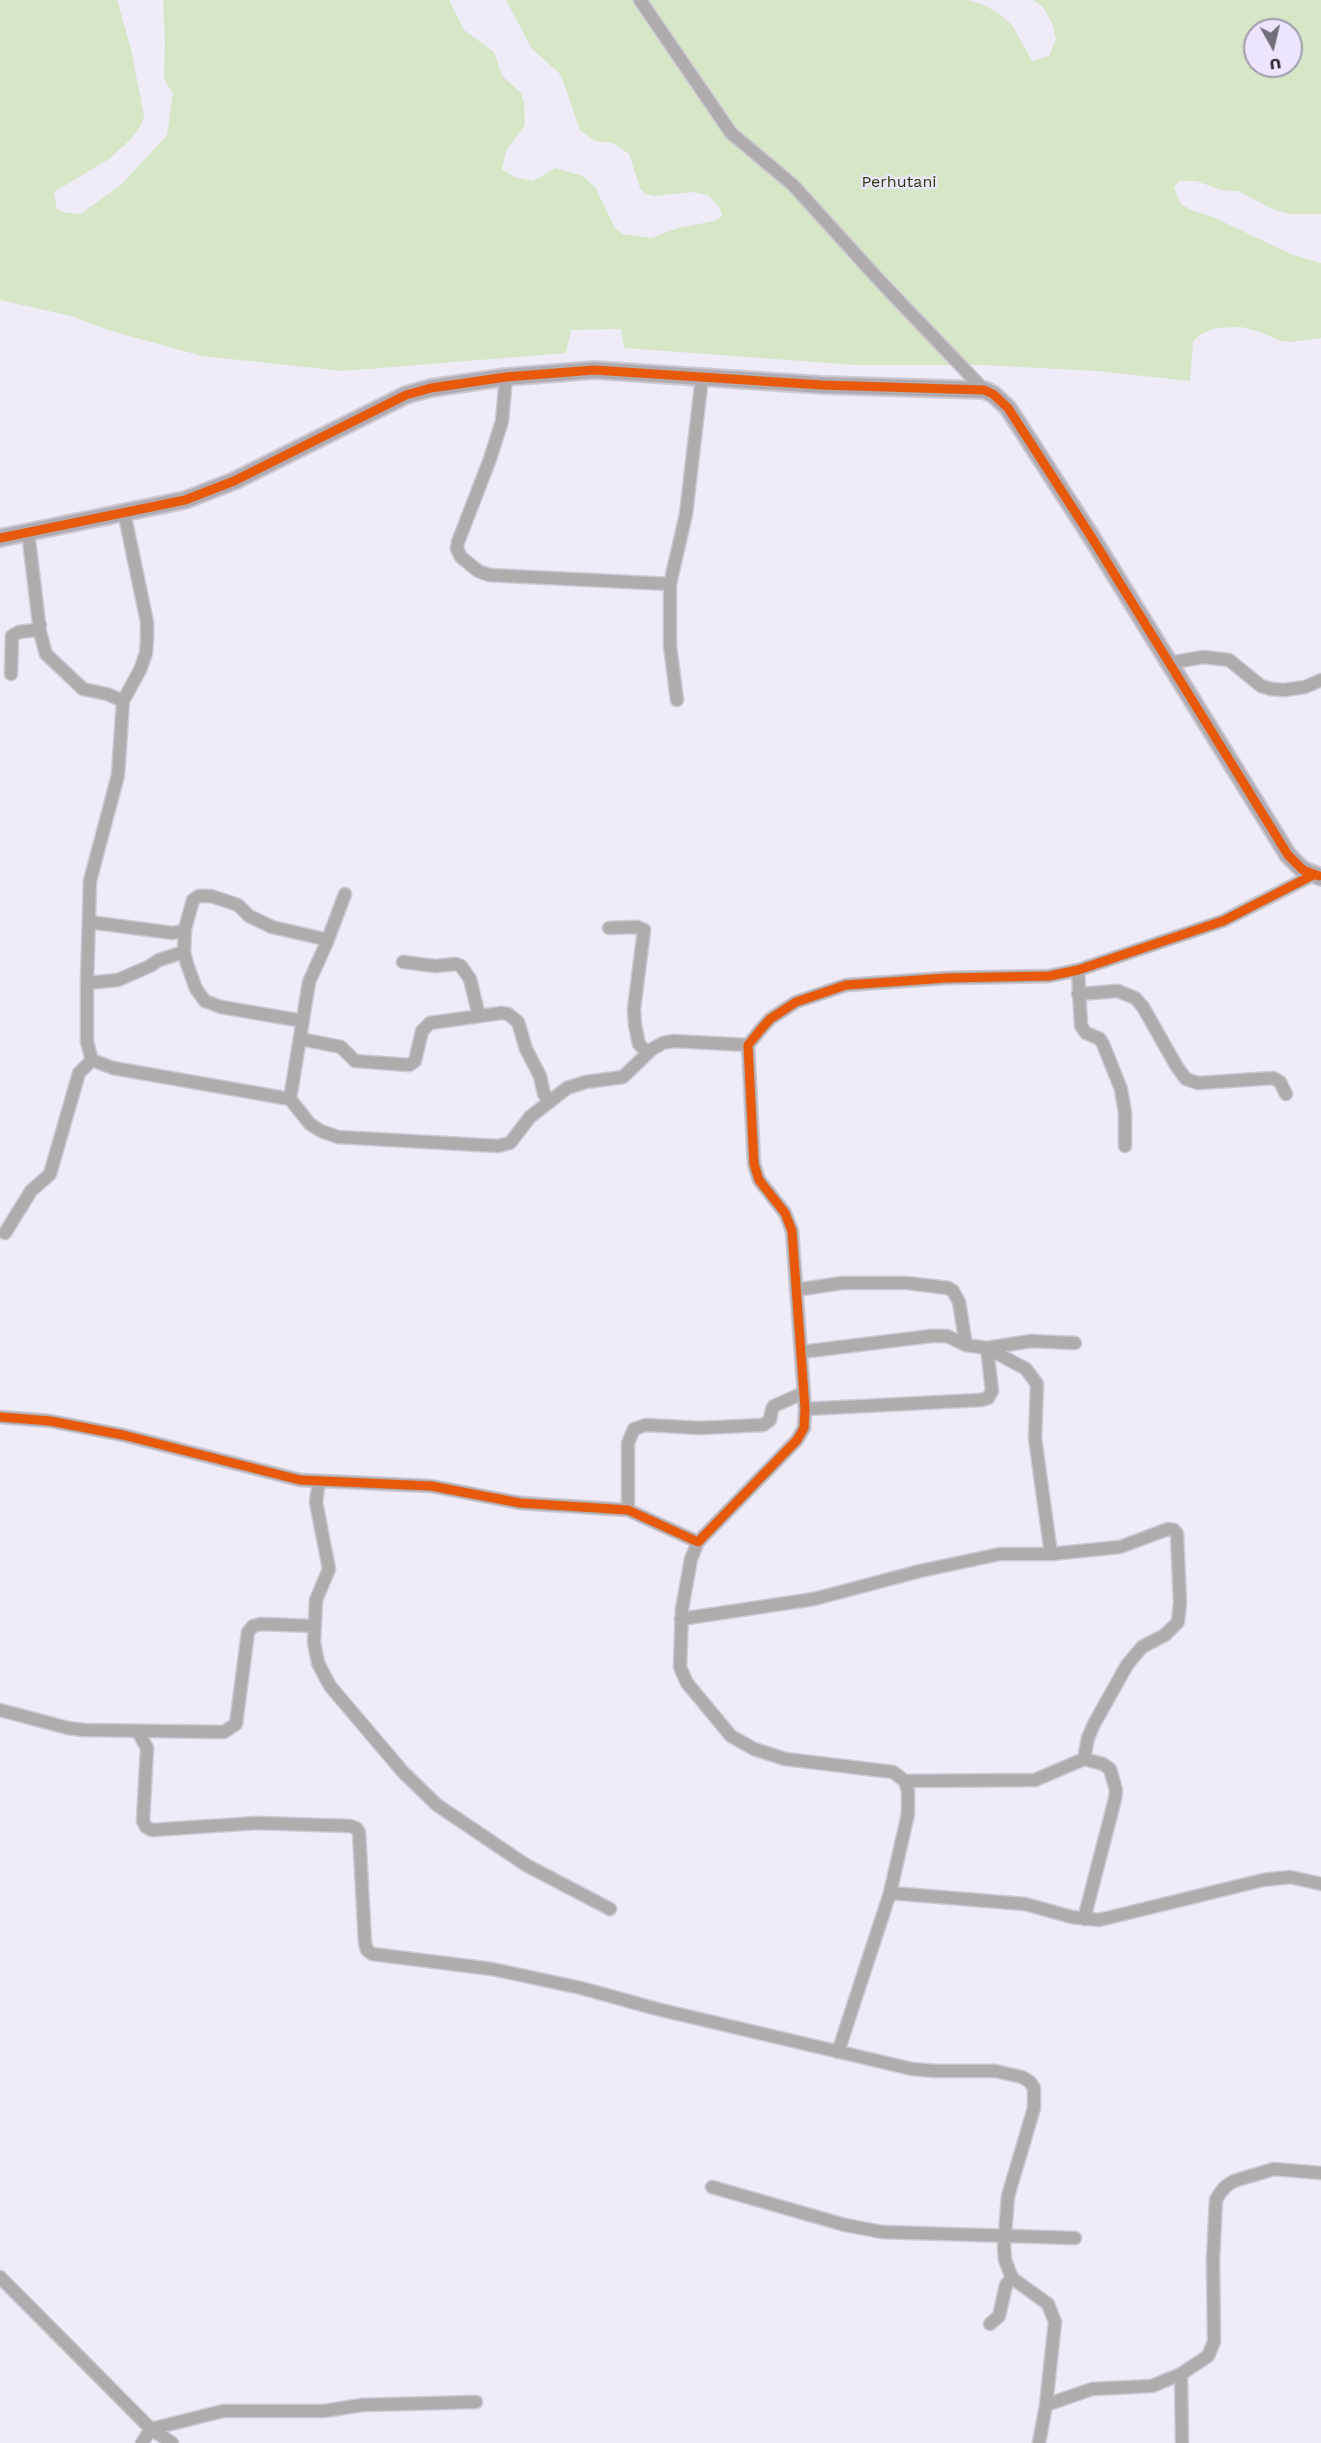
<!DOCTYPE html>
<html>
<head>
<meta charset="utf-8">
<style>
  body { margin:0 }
  #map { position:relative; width:1321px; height:2443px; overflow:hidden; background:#efebf7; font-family:"Work Sans",sans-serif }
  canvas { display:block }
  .north { position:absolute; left:1243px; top:18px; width:60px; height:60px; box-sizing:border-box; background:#ede5fd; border:2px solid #a09aac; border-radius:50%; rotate:172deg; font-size:16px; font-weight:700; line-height:24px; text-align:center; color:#2d2a32 }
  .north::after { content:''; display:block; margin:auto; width:21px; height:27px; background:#716e77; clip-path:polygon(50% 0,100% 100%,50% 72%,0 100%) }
</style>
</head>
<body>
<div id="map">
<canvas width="1321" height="2443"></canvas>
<div class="north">U</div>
</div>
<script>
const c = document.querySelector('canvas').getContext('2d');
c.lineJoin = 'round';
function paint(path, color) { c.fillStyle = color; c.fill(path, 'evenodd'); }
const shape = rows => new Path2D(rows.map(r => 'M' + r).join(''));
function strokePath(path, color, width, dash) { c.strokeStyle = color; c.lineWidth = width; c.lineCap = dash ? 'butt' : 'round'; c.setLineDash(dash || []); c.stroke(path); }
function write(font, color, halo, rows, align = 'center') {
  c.font = font + ' "Work Sans",sans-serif'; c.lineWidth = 4.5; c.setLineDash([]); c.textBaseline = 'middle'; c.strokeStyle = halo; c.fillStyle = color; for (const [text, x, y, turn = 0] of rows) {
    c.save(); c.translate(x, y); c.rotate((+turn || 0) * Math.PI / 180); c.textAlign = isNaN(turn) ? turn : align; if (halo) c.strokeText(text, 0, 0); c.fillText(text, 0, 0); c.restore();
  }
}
const green = shape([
  [0,0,117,0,131,49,144,116,141,125,130,140,109,159,54,192,57,209,62,212,80,214,121,185,167,135,173,93,167,85,164,77,165,41,163,0,449,0,464,30,494,52,502,76,521,93,524,103,525,125,506,151,502,169,514,177,533,181,556,168,582,176,595,187,615,228,623,234,651,238,678,228,714,221,722,216,720,208,708,195,691,192,655,196,646,194,640,188,629,154,613,143,595,141,580,130,563,81,559,73,532,49,506,0,967,0,982,4,998,13,1012,25,1032,61,1049,56,1056,39,1052,23,1043,7,1033,0,1321,0,1321,214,1289,214,1272,209,1238,191,1221,190,1196,181,1179,181,1174,188,1181,204,1189,209,1215,218,1293,255,1321,263,1321,338,1291,342,1281,341,1257,331,1241,327,1216,328,1199,335,1193,342,1190,381,1097,371,983,365,857,365,624,348,621,329,571,330,566,353,343,371,202,356,108,330,71,316,0,300],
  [1255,30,1291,30,1291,66,1255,66]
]);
const street = shape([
  [640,0,731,133,793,185,879,280,984,390],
  [506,377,502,421,490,459,458,542,457,549,461,557,478,571,489,575,670,584],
  [124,512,147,622,147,639,146,653,140,670,123,701,118,775,90,881,87,983,87,1042,92,1060,113,1068,290,1099,310,1124,321,1131,338,1137,498,1146,510,1143,530,1117,567,1088,586,1082,623,1077,652,1049,663,1043,673,1041,748,1045],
  [28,532,40,632,46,654,83,689,107,694,123,701],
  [1168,663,1204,657,1229,660,1261,686,1271,689,1284,690,1305,687,1321,680],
  [11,674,12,636,19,632,36,630,40,625],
  [677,700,670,646,670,584,686,514,702,377],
  [89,922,173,933,182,931,185,929,193,900,199,896,211,896,238,905,249,916,272,927,320,938,327,942],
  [609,928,637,927,644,930,634,1009,635,1025,639,1044,648,1053],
  [185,929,184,952,187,964,196,989,205,1001,221,1007,303,1021],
  [403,962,435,966,456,964,461,966,470,979,479,1016],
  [1078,970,1081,1026,1086,1033,1100,1039,1103,1044,1121,1089,1125,1113,1125,1146],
  [87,983,118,980,150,966,159,960,184,952],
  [1078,994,1118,991,1135,998,1143,1007,1177,1067,1186,1079,1198,1083,1273,1078,1280,1082,1286,1094],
  [301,1039,341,1047,355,1061,409,1065,415,1061,422,1031,430,1023,501,1013,508,1014,518,1022,526,1049,540,1076,544,1094,549,1100],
  [290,1099,309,982,327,942,345,894],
  [5,1233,31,1191,50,1174,79,1073,92,1060],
  [796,1290,842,1283,907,1283,948,1288,953,1291,959,1302,966,1345],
  [987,1348,1026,1369,1037,1384,1035,1438,1051,1554],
  [801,1352,931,1336,947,1336,966,1345,987,1348,1031,1341,1075,1343],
  [805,1409,981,1400,988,1398,992,1391,987,1348],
  [0,1417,50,1421,123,1435,300,1480,431,1486,520,1503,628,1510,698,1542,797,1440,804,1428,805,1409,792,1231,785,1213,759,1180,754,1164,748,1045,762,1028,770,1019,796,1002,846,985,947,978,1049,976,1078,970,1223,921,1313,875],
  [319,1481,316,1502,329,1569,316,1600,314,1642,318,1663,330,1686,403,1772,437,1805,526,1865,610,1909],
  [628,1510,628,1443,634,1429,646,1425,700,1428,763,1425,770,1420,772,1409,774,1406,803,1393],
  [698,1542,691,1559,682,1609,680,1667,687,1683,731,1736,754,1749,785,1759,893,1772,905,1781,908,1791,908,1814,890,1893,838,2052],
  [681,1619,814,1599,920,1571,1000,1554,1051,1554,1120,1547,1168,1529,1174,1530,1177,1534,1180,1603,1178,1622,1165,1635,1142,1647,1127,1665,1094,1724,1088,1738,1084,1759],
  [0,1710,68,1728,84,1730,224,1732,236,1724,248,1632,253,1626,261,1624,314,1626],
  [138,1732,147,1748,143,1821,146,1827,152,1830,257,1823,350,1826,356,1828,359,1832,365,1943,367,1950,372,1954,492,1969,581,1988,657,2009,912,2069,936,2071,995,2071,1022,2077,1030,2082,1034,2088,1034,2108,1008,2196,1004,2247,1005,2260,1012,2278,1048,2304,1055,2322,1046,2405,1039,2443],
  [905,1781,1035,1780,1084,1759,1103,1764,1110,1769,1116,1790,1115,1799,1084,1919],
  [890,1893,1025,1904,1072,1917,1099,1920,1263,1880,1290,1877,1321,1884],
  [712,2187,845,2225,882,2232,1075,2238],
  [0,2277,151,2429,172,2443],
  [990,2324,999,2316,1006,2285,1012,2278],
  [1181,2374,1182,2443],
  [1046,2405,1092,2389,1152,2386,1181,2374,1208,2356,1214,2342,1213,2260,1216,2200,1220,2193,1226,2186,1234,2181,1274,2169,1321,2173],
  [142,2443,151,2429,223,2411,324,2411,362,2405,476,2402]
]);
const secondary = shape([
  [0,538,185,500,234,481,406,395,431,388,506,377,594,370,822,385,984,390,993,394,1008,408,1092,538,1288,855,1303,870,1321,877]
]);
const cycleway = shape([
  [0,538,185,500,234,481,406,395,431,388,506,377,594,370,822,385,984,390,993,394,1008,408,1092,538,1288,855,1303,870,1319,876],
  [0,1417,50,1421,123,1435,300,1480,431,1486,520,1503,628,1510,698,1542,797,1440,804,1428,805,1409,792,1231,785,1213,759,1180,754,1164,748,1045,762,1028,770,1019,796,1002,846,985,947,978,1049,976,1078,970,1223,921,1313,875]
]);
const parkNames = [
  ["Perhutani",899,182]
];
paint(green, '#d7e6c7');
strokePath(street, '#cdc9d3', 15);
strokePath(secondary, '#cdc9d3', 20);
strokePath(street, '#b0acae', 12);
strokePath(secondary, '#afabb0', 16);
strokePath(cycleway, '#e8590c', 9);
write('16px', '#2b3d0b', '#ede5fd', parkNames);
</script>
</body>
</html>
